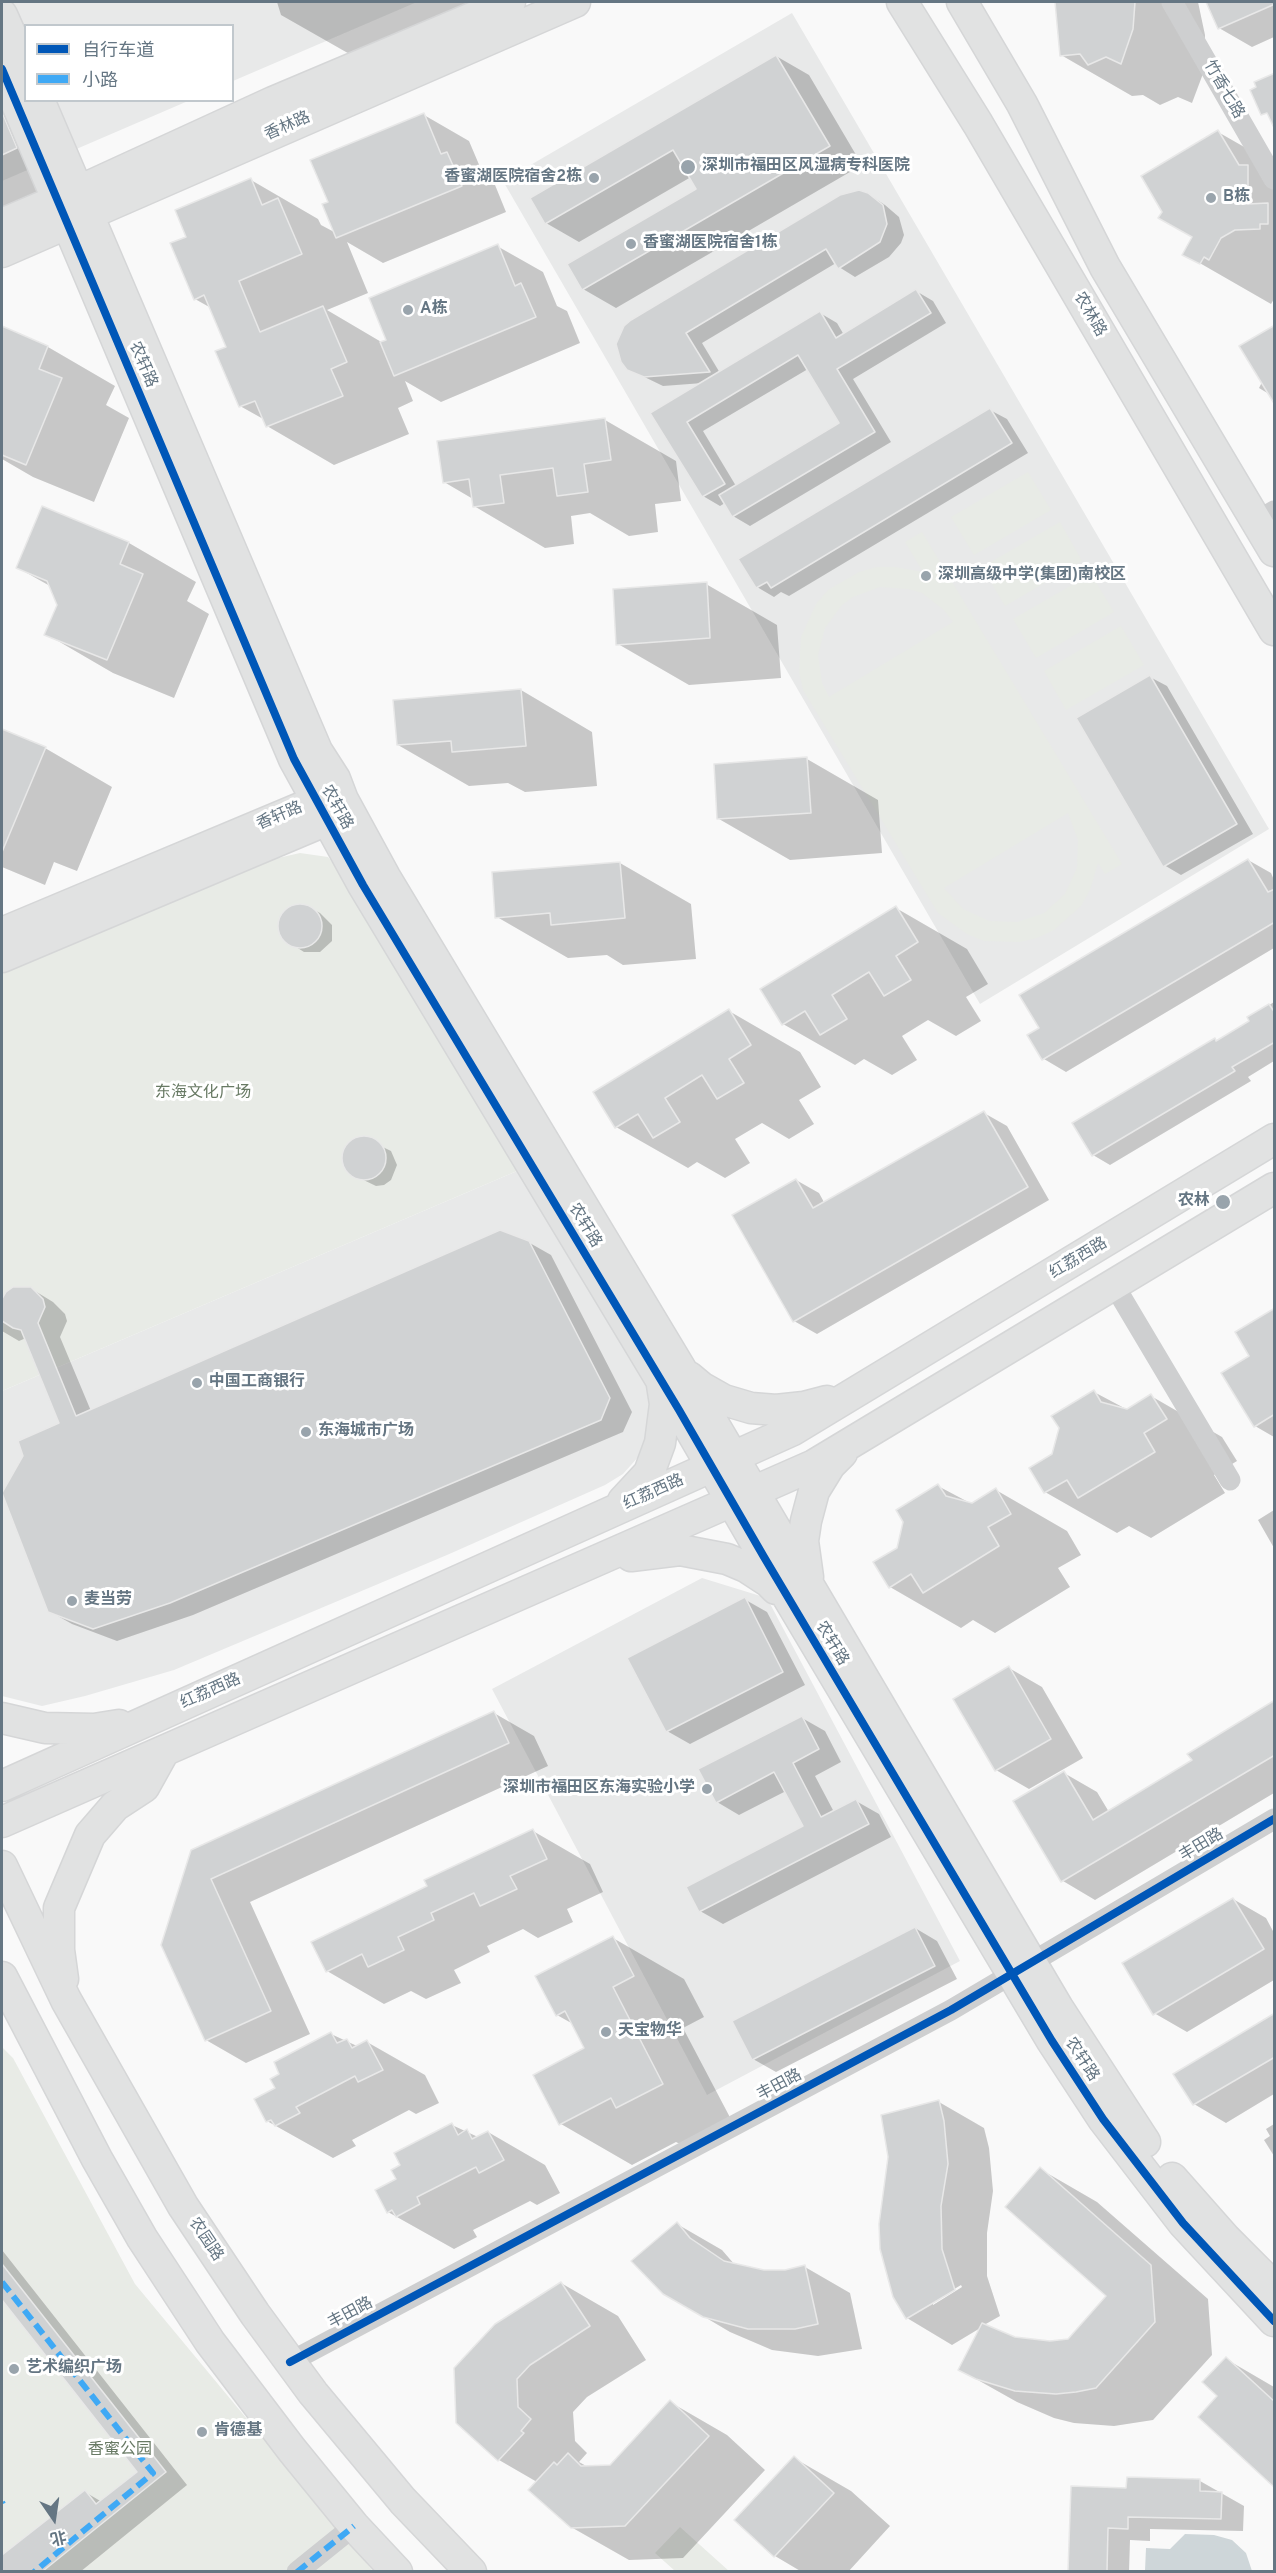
<!DOCTYPE html>
<html>
<head>
<meta charset="utf-8">
<style>
  body { margin:0 }
  #map { position:relative; width:1276px; height:2573px; overflow:hidden; background:#f9f9f9; font-family:Overpass,"Noto Sans SC",sans-serif }
  canvas { display:block }
  .frame { position:absolute; inset:0; border:3px solid #657683; pointer-events:none }
  .legend { position:absolute; left:24px; top:24px; width:210px; height:78px; box-sizing:border-box; background:#fff; border:2px solid #c1c8cd; margin:0; padding:8px 10px; list-style:none; font-size:18px; color:#657683 }
  .legend li { display:flex; align-items:center; gap:12px; height:30px }
  .legend b { width:30px; border:2px solid #c1c8cd }
  .north { position:absolute; left:24px; top:2489px; width:60px; height:60px; -webkit-text-stroke:4px #fff; paint-order:stroke; rotate:167deg; font-size:16px; font-weight:700; line-height:24px; text-align:center; color:#657683 }
  .north::after { content:''; display:block; margin:auto; width:21px; height:27px; background:#657683; clip-path:polygon(50% 0,100% 100%,50% 72%,0 100%) }
</style>
</head>
<body>
<div id="map">
<canvas width="1276" height="2573"></canvas>
<div class="frame"></div>
<ul class="legend">
<li><b style="height:8px;background:#0057b8"></b>自行车道</li>
<li><b style="height:8px;background:#3fa9f5"></b>小路</li>
</ul>
<div class="north">北</div>
</div>
<script>
const c = document.querySelector('canvas').getContext('2d');
c.lineJoin = 'round';
function paint(path, color) { c.fillStyle = color; c.fill(path, 'evenodd'); }
const shape = rows => new Path2D(rows.map(r => 'M' + r).join(''));
function strokePath(path, color, width, dash) { c.strokeStyle = color; c.lineWidth = width; c.lineCap = dash ? 'butt' : 'round'; c.setLineDash(dash || []); c.stroke(path); }
function write(font, color, halo, rows, align = 'center') {
  c.font = font + ' Overpass,"Noto Sans SC",sans-serif'; c.lineWidth = 6; c.setLineDash([]); c.textBaseline = 'middle'; c.strokeStyle = halo; c.fillStyle = color; for (const [text, x, y, turn = 0] of rows) {
    c.save(); c.translate(x, y); c.rotate((+turn || 0) * Math.PI / 180); c.textAlign = isNaN(turn) ? turn : align; if (halo) c.strokeText(text, 0, 0); c.fillText(text, 0, 0); c.restore();
  }
}
const built = shape([
  [2,2,417,2,233,81,232,26,26,26,26,100,188,101,2,181],
  [792,13,1269,829,980,1004,503,181],
  [524,1168,644,1370,653,1415,650,1432,640,1455,623,1474,605,1485,447,1555,174,1670,85,1696,42,1706,2,1696,2,1391],
  [702,1578,767,1598,960,1961,707,2095,492,1689]
]);
const green = shape([
  [1028,472,1051,510,974,555,951,517],
  [1060,522,1082,561,1005,606,982,567],
  [922,532,1122,864,1105,874,1098,863,1090,890,1081,906,1054,930,1037,938,1020,942,984,941,967,934,938,913,803,690,799,672,801,637,816,604,828,590,859,572,877,567,895,567,923,572,905,542],
  [880,587,908,589,922,593,944,610,953,622,829,697,822,683,818,655,825,628,842,605,853,597],
  [1068,813,1078,840,1077,868,1065,894,1044,913,1017,922,989,921,963,909,944,888],
  [1091,574,1114,612,1036,658,1013,619],
  [1121,626,1144,665,1066,710,1044,671],
  [300,853,328,857,351,884,524,1168,2,1391,2,967,247,865],
  [2,2047,13,2058,135,2284,373,2571,2,2571],
  [680,2527,729,2571,675,2571,655,2553]
]);
const water = shape([
  [1185,2534,1214,2535,1232,2540,1246,2553,1252,2571,1145,2571,1146,2548,1170,2549]
]);
const shadow = shape([
  [277,2,485,2,353,56,281,15],
  [1056,2,1198,2,1205,35,1204,71,1192,103,1178,97,1160,105,1143,95,1132,96,1061,55],
  [1215,2,1274,2,1274,37,1252,47,1219,28,1209,4],
  [2,35,26,49,26,100,87,189,2,226],
  [776,56,809,75,862,165,616,308,583,289,698,189,691,177,579,242,546,223],
  [424,115,469,141,483,174,493,180,506,212,383,263,347,242,368,293,327,310,383,343,497,246,543,272,557,306,567,311,580,343,441,402,405,381,413,401,398,408,409,434,334,465,267,426,265,420,240,406,227,348,211,308,195,299,188,238,251,180,318,219,321,225,336,233,330,203],
  [1218,132,1274,164,1274,299,1271,304,1184,254,1193,237],
  [868,194,885,205,899,217,904,235,901,243,889,257,855,277,839,267,836,263,702,343,720,373,820,313,837,323,844,335,916,291,933,301,946,323,853,379,891,442,750,526,733,516,725,503,720,506,703,496,653,413,703,383,663,386,628,369],
  [808,369,841,423,736,486,703,431],
  [2,328,48,347,115,386,106,405,129,418,94,502,33,477,2,459],
  [1262,382,1274,397,1259,388],
  [990,410,1007,419,1028,453,789,596,781,592,774,597,757,587],
  [605,420,676,461,681,501,655,504,658,532,629,536,590,513,571,516,574,544,545,548,474,506,473,499,444,482],
  [129,543,196,582,187,601,209,614,174,698,113,673,46,634,58,605,50,586,18,568],
  [706,584,777,625,781,678,689,685,618,644],
  [1150,677,1167,686,1253,834,1181,875,1164,865],
  [521,690,592,732,597,786,525,792,508,783,469,786,398,745],
  [2,731,45,748,112,787,77,871,54,862,45,885,2,867],
  [807,759,878,800,882,853,790,860,719,819],
  [1248,860,1271,873,1274,880,1274,948,1066,1072,1044,1059,1030,1036],
  [620,863,691,904,696,959,623,965,607,955,568,958,497,917],
  [292,907,308,907,320,913,332,925,332,941,320,952,304,952,293,945,281,934,281,918],
  [896,908,967,949,988,984,966,997,981,1021,956,1036,928,1020,902,1036,917,1060,892,1075,864,1059,855,1065,783,1024],
  [1274,1002,1274,1061,1248,1077,1251,1081,1110,1165,1093,1155,1215,1039,1218,1042,1251,1022,1249,1018],
  [729,1011,800,1052,821,1087,799,1100,814,1124,789,1139,762,1123,735,1139,750,1163,725,1178,697,1162,688,1168,616,1127],
  [984,1113,1007,1126,1049,1200,817,1334,794,1321,796,1180,819,1193,825,1204],
  [364,1138,391,1151,397,1165,391,1180,384,1185,376,1186,349,1173,343,1158,345,1150,349,1144],
  [528,1242,551,1255,632,1412,623,1432,193,1615,117,1641,72,1624,49,1611,61,1424,26,1338,19,1341,2,1331,3,1300,30,1288,53,1302,65,1314,67,1321,60,1337,91,1411],
  [1274,1310,1274,1437,1255,1426,1252,1357],
  [1094,1392,1128,1410,1151,1396,1222,1437,1237,1461,1214,1475,1225,1493,1151,1538,1129,1526,1117,1533,1045,1492,1031,1469,1054,1455],
  [938,1486,972,1504,996,1490,1067,1531,1081,1555,1058,1568,1070,1587,995,1633,973,1620,961,1628,890,1587,898,1549],
  [1274,1510,1274,1548,1258,1520],
  [744,1599,767,1612,805,1685,690,1744,667,1731],
  [1009,1668,1042,1687,1083,1758,1029,1789,996,1770,955,1700],
  [1274,1702,1274,1793,1095,1900,1063,1881,1064,1773,1097,1792,1109,1812,1194,1761],
  [494,1713,534,1736,548,1766,250,1902,310,2034,246,2063,206,2040,193,1851],
  [802,1718,825,1731,841,1762,815,1776,834,1812,856,1801,879,1814,891,1837,723,1924,700,1911,805,1827,786,1791,739,1815,717,1802],
  [533,1831,590,1864,603,1892,567,1909,573,1922,538,1938,523,1929,487,1946,490,1952,454,1970,461,1983,426,1999,411,1991,384,2004,327,1971,429,1887],
  [1233,1899,1266,1918,1274,1933,1274,1980,1187,2032,1154,2013],
  [915,1928,937,1941,957,1979,776,2072,753,2059],
  [613,1938,684,1979,704,2017,683,2028,734,2125,688,2148,676,2142,632,2165,561,2124,586,2049,573,2024,557,2015],
  [1274,2015,1274,2094,1226,2123,1194,2104],
  [331,2034,357,2046,367,2042,425,2075,439,2103,416,2114,409,2110,352,2140,356,2146,333,2158,267,2121,282,2074],
  [939,2102,984,2128,989,2148,993,2191,987,2233,987,2276,1000,2316,984,2325,1014,2338,1050,2342,1069,2341,1109,2296,1040,2169,1097,2202,1208,2299,1212,2355,1153,2420,1114,2426,1074,2423,1054,2418,1017,2402,960,2370,982,2327,952,2345,907,2318],
  [961,2285,962,2287,933,2305,933,2302],
  [1274,2124,1274,2156,1264,2140,1270,2136,1266,2129],
  [452,2125,478,2137,488,2132,545,2165,560,2193,537,2205,530,2201,473,2230,477,2237,454,2249,388,2212,402,2166],
  [677,2224,722,2250,735,2265,764,2272,785,2271,805,2267,850,2293,862,2349,818,2356,772,2350,730,2332,664,2293],
  [2,2250,187,2485,80,2572,2,2572,2,2557,85,2492,102,2502,139,2472,2,2297],
  [561,2283,618,2316,646,2360,587,2397,573,2412,575,2441,587,2453,579,2462,588,2467,610,2466,670,2402,727,2435,765,2470,683,2558,629,2560,571,2527,537,2482,499,2460,457,2422],
  [1226,2359,1274,2387,1274,2485,1219,2396],
  [794,2458,851,2491,890,2526,848,2572,802,2572,775,2556],
  [1200,2481,1244,2506,1243,2531,1150,2529,1150,2541,1130,2540,1129,2572,1069,2572,1072,2487,1127,2489]
]);
const building = shape([
  [1055,2,1135,2,1133,29,1121,64,1106,57,1088,65,1080,54,1060,56,1055,2],
  [1206,2,1275,2,1275,4,1218,29,1206,2],
  [776,55,830,146,582,290,567,264,696,189,673,150,545,224,530,198,776,55],
  [1275,73,1275,130,1267,113,1261,115,1250,90,1256,87,1254,82,1275,73],
  [2,112,17,148,2,155,2,112],
  [424,113,441,154,447,152,462,186,336,238,322,204,328,202,310,160,424,113],
  [1218,130,1239,165,1248,165,1248,204,1268,203,1268,224,1260,224,1260,229,1235,230,1221,238,1209,260,1204,257,1200,264,1182,255,1192,237,1158,218,1162,212,1141,176,1218,130],
  [251,178,262,205,278,198,302,254,239,281,260,332,323,306,347,362,331,369,343,396,266,427,255,401,239,407,215,351,226,347,204,295,194,300,170,243,186,237,175,210,251,178],
  [859,190,868,193,883,205,887,224,880,242,838,269,826,249,686,333,710,372,644,377,627,370,621,362,616,344,624,326,631,320,840,195,859,190],
  [498,244,515,286,521,283,536,317,394,376,380,342,386,340,369,298,498,244],
  [916,289,931,313,837,369,875,432,732,517,719,495,839,423,798,355,687,422,725,484,702,497,650,413,820,311,836,338,916,289],
  [1275,325,1275,405,1239,346,1275,325],
  [2,326,48,346,39,369,62,378,26,465,2,455,2,326],
  [990,408,1012,443,771,588,767,582,756,588,738,559,990,408],
  [605,418,611,460,584,464,588,492,557,496,553,468,500,475,504,503,473,507,469,479,443,483,437,441,605,418],
  [42,506,129,542,120,564,143,574,107,660,44,635,57,605,47,581,16,568,42,506],
  [707,582,710,638,616,645,613,589,707,582],
  [1150,675,1237,824,1163,867,1076,718,1150,675],
  [521,689,526,746,452,752,451,741,397,745,393,700,521,689],
  [2,729,46,747,2,852,2,729],
  [807,757,811,813,717,819,714,764,807,757],
  [1248,859,1268,892,1275,889,1275,922,1042,1060,1027,1035,1039,1028,1019,995,1248,859],
  [620,862,625,918,551,925,550,913,495,918,492,872,620,862],
  '278 926a22 22 0 1 1 44 0a22 22 0 1 1-44 0Z',
  [896,906,918,942,896,956,911,980,884,996,869,972,832,995,847,1019,820,1035,805,1011,782,1025,760,989,896,906],
  [1269,1004,1275,1013,1275,1042,1232,1067,1235,1071,1092,1156,1072,1123,1215,1038,1216,1041,1249,1021,1247,1017,1269,1004],
  [729,1009,751,1045,729,1059,744,1083,717,1099,702,1075,665,1098,680,1122,653,1138,638,1114,615,1128,593,1092,729,1009],
  [984,1111,1028,1187,793,1322,732,1215,796,1179,813,1208,984,1111],
  '342 1158a22 22 0 1 1 44 0a22 22 0 1 1-44 0Z',
  [500,1230,529,1241,610,1398,601,1420,170,1603,93,1629,48,1612,2,1493,23,1456,18,1441,59,1423,21,1330,13,1328,2,1321,2,1299,6,1292,13,1287,31,1287,43,1299,45,1307,38,1323,76,1416,500,1230],
  [1275,1308,1275,1414,1254,1427,1221,1373,1249,1356,1235,1332,1275,1308],
  [1094,1390,1101,1402,1127,1409,1151,1394,1167,1419,1144,1433,1155,1452,1078,1498,1067,1480,1044,1493,1029,1468,1052,1454,1059,1428,1051,1416,1094,1390],
  [938,1484,946,1496,972,1503,996,1488,1011,1514,988,1527,999,1546,923,1593,911,1574,889,1588,873,1562,897,1548,903,1522,896,1510,938,1484],
  [745,1597,783,1672,666,1732,627,1658,745,1597],
  [1009,1666,1051,1739,995,1771,953,1699,1009,1666],
  [1275,1700,1275,1755,1061,1882,1013,1801,1064,1771,1093,1820,1192,1760,1187,1754,1275,1700],
  [494,1711,509,1743,211,1879,271,2011,205,2041,161,1945,191,1850,494,1711],
  [802,1716,819,1749,793,1763,821,1817,856,1799,869,1824,699,1912,686,1887,803,1826,774,1772,716,1803,698,1769,802,1716],
  [533,1829,547,1859,510,1876,517,1889,480,1906,474,1893,431,1913,434,1920,398,1937,404,1950,368,1967,362,1954,326,1972,311,1942,427,1886,424,1880,533,1829],
  [1233,1898,1264,1949,1153,2015,1122,1963,1233,1898],
  [915,1927,935,1966,752,2060,732,2021,915,1927],
  [613,1936,634,1976,613,1987,663,2084,616,2108,611,2098,559,2125,533,2075,584,2048,565,2011,556,2016,535,1976,613,1936],
  [1275,2013,1275,2057,1193,2105,1173,2074,1275,2013],
  [331,2032,337,2043,347,2039,352,2048,367,2040,383,2070,358,2082,355,2076,296,2107,300,2113,275,2126,271,2120,266,2122,254,2099,275,2088,270,2079,279,2074,274,2062,331,2032],
  [939,2100,944,2121,948,2164,941,2206,942,2249,955,2290,906,2319,893,2297,880,2249,879,2224,888,2157,881,2115,939,2100],
  [452,2123,458,2135,467,2129,472,2139,488,2131,504,2160,479,2173,476,2167,417,2197,420,2204,396,2217,392,2210,387,2213,375,2190,396,2179,391,2170,400,2165,394,2153,452,2123],
  [1040,2167,1151,2265,1155,2322,1096,2388,1076,2392,1056,2394,1015,2391,976,2379,958,2370,982,2323,1015,2337,1050,2341,1068,2339,1106,2296,1005,2207,1040,2167],
  [677,2222,690,2238,724,2261,764,2270,785,2270,805,2265,818,2324,795,2329,748,2329,703,2317,663,2294,631,2261,677,2222],
  [2,2264,166,2472,43,2571,2,2571,2,2555,85,2490,96,2504,137,2472,2,2300,2,2264],
  [561,2282,590,2326,530,2365,517,2379,518,2407,531,2419,521,2431,524,2433,498,2461,456,2423,454,2368,495,2324,561,2282],
  [1226,2357,1275,2402,1275,2488,1198,2417,1217,2396,1202,2382,1226,2357],
  [670,2400,709,2436,625,2526,571,2528,528,2490,554,2462,557,2465,568,2453,581,2466,610,2465,670,2400],
  [794,2456,834,2493,774,2557,734,2520,794,2456],
  [1127,2477,1200,2479,1200,2491,1222,2492,1221,2519,1128,2517,1128,2529,1108,2528,1107,2571,1068,2571,1071,2486,1126,2488,1127,2477]
]);
const street = shape([
  [1172,2,1274,179],
  [1257,521,1274,511],
  [1114,1285,1230,1480],
  [290,2362,951,2010,1274,1819],
  [297,2572,354,2526]
]);
const secondary = shape([
  [902,2,978,124,1274,630],
  [962,2,1022,104,1105,267,1274,551],
  [2,15,26,69],
  [2,69,294,759,363,885,679,1410,764,1557,1052,2041,1103,2119,1183,2223,1274,2321],
  [39,100,317,751,335,779,343,800,385,877,700,1401,1058,2008,1145,2142],
  [2,224,79,191,273,102,510,2],
  [2,252,575,2],
  [2,933,317,801,337,800],
  [2,957,327,820,340,804],
  [689,1377,701,1387,724,1400,751,1408,776,1410,804,1407,827,1401],
  [623,1501,649,1473,660,1443,665,1404,662,1385],
  [631,1556,680,1550,727,1559,746,1567,769,1582,776,1589],
  [808,1577,803,1541,806,1521,814,1491,830,1465,842,1453],
  [2,1718,45,1728,94,1729,119,1725],
  [2,1786,793,1430,1274,1139],
  [2,1822,814,1465,1274,1188],
  [2,1866,66,2000,183,2206,255,2314,313,2393,403,2501,471,2572],
  [2,1977,97,2159,142,2238,210,2342,292,2450,354,2526,397,2572],
  [63,1979,59,1950,59,1908,90,1835,115,1806,144,1787,164,1751],
  [1172,2178,1225,2238,1274,2287]
]);
const quiet = shape([
  [2,2282,153,2473,34,2572],
  [2,2502,3,2504],
  [297,2572,354,2526]
]);
const cycleway = shape([
  [2,69,294,759,363,885,679,1410,764,1557,1052,2041,1103,2119,1183,2223,1274,2321],
  [290,2362,951,2010,1274,1819]
]);
const markers = [
  [688,167,8,"#99a4ac"],
  [594,178,6,"#99a4ac"],
  [1211,198,6,"#99a4ac"],
  [631,244,6,"#99a4ac"],
  [408,310,6,"#99a4ac"],
  [926,576,6,"#99a4ac"],
  [1223,1202,8,"#99a4ac"],
  [197,1383,6,"#99a4ac"],
  [306,1432,6,"#99a4ac"],
  [72,1601,6,"#99a4ac"],
  [707,1789,6,"#99a4ac"],
  [606,2032,6,"#99a4ac"],
  [14,2369,6,"#99a4ac"],
  [202,2432,6,"#99a4ac"]
];
const streetNames = [
  ["竹香七路",1223,90,60],
  ["香林路",288,127,-24],
  ["农林路",1089,315,60],
  ["农轩路",142,365,67],
  ["农轩路",336,808,61],
  ["香轩路",280,817,-23],
  ["农轩路",584,1226,59],
  ["红荔西路",1079,1259,-31],
  ["红荔西路",654,1493,-24],
  ["农轩路",831,1644,59],
  ["红荔西路",211,1692,-24],
  ["丰田路",1202,1846,-31],
  ["农轩路",1081,2060,57],
  ["丰田路",780,2086,-28],
  ["农园路",205,2240,56],
  ["丰田路",351,2314,-28]
];
const poiNames = [
  ["深圳市福田区风湿病专科医院",702,167],
  ["香蜜湖医院宿舍2栋",582,178,"right"],
  ["B栋",1223,198],
  ["香蜜湖医院宿舍1栋",643,244],
  ["A栋",420,310],
  ["深圳高级中学(集团)南校区",938,576],
  ["农林",1210,1202,"right"],
  ["中国工商银行",209,1383],
  ["东海城市广场",318,1432],
  ["麦当劳",84,1601],
  ["深圳市福田区东海实验小学",695,1789,"right"],
  ["天宝物华",618,2032],
  ["艺术编织广场",26,2369],
  ["肯德基",214,2432]
];
const parkNames = [
  ["东海文化广场",203,1094],
  ["香蜜公园",120,2451]
];
paint(built, '#e8e9e9');
paint(green, '#e8ebe6');
paint(water, '#ced6d9');
paint(shadow, '#0003');
paint(building, '#d0d2d3');
strokePath(building, '#e8e8e8', 1.5);
strokePath(secondary, '#d5d6d7', 33);
strokePath(street, '#cecfd0', 21);
strokePath(secondary, '#e1e2e2', 30);
strokePath(quiet, '#3fa9f5', 6, [12, 6]);
strokePath(cycleway, '#0057b8', 8);
for (const [x, y, r, color] of markers) { const dot = new Path2D(); dot.arc(x, y, r, 0, 2 * Math.PI); c.fillStyle = color; c.fill(dot); strokePath(dot, '#fff', 2); }
write('16px', '#657683', '#fff', streetNames);
write('bold 16px', '#657683', '#fff', poiNames, 'left');
write('16px', '#687a64', '#fff', parkNames);
</script>
</body>
</html>
